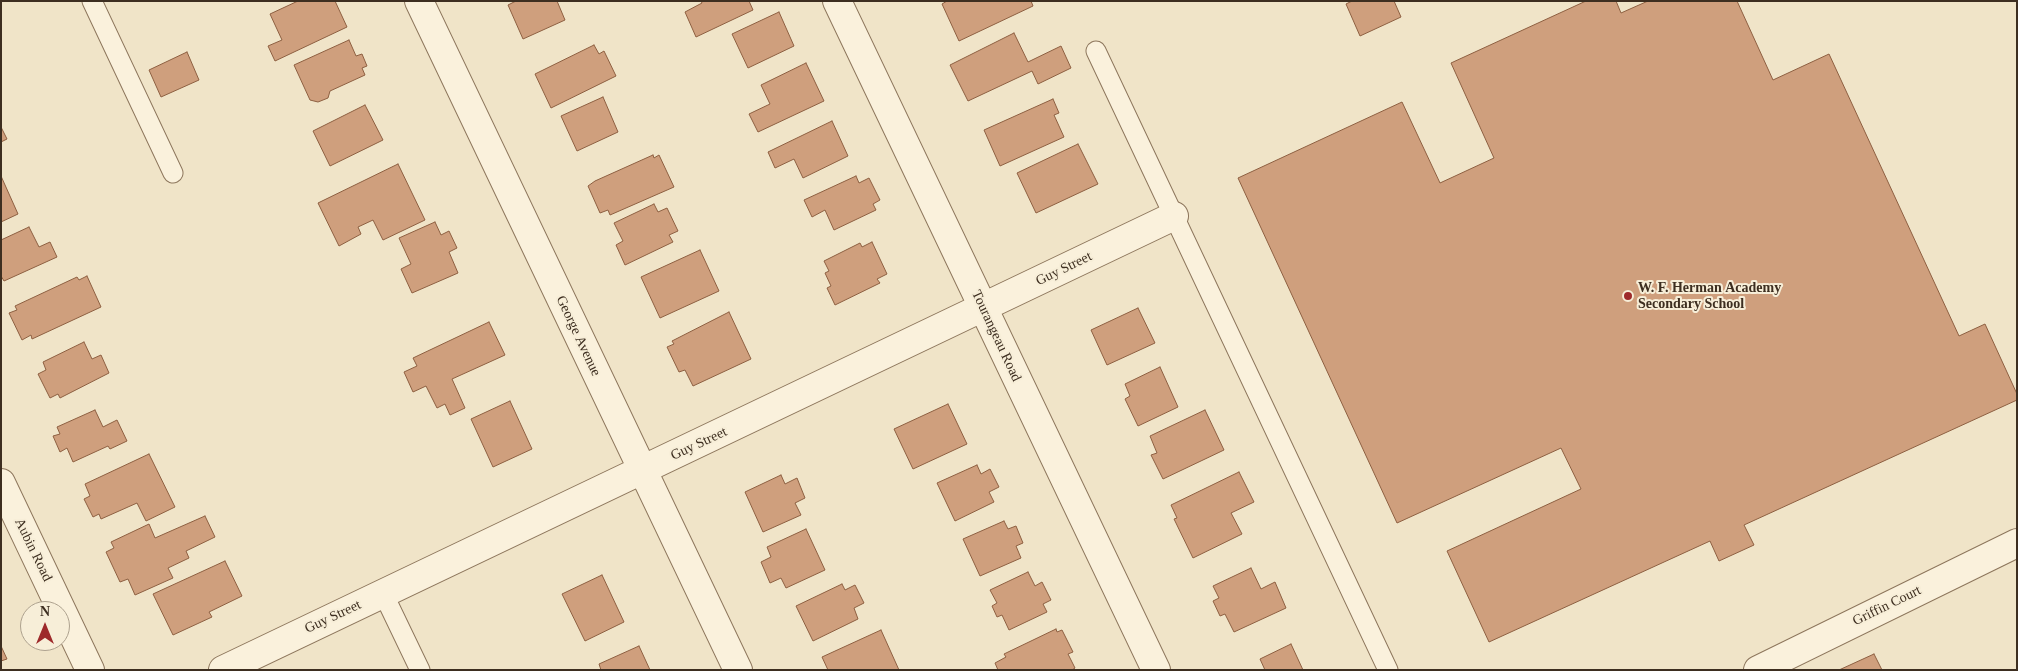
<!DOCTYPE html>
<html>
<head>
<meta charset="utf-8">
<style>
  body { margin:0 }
  #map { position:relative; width:2018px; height:671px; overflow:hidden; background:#f0e4c8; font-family:Georgia,serif }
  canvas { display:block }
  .frame { position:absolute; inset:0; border:2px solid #3d2e20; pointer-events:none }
  .north { position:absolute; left:20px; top:601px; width:50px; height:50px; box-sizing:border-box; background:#f7eed8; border:1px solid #ada18e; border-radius:50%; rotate:0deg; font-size:14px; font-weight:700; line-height:20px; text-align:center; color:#3d2e20 }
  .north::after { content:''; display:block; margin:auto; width:18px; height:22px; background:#9e2a2b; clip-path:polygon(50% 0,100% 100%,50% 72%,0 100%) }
</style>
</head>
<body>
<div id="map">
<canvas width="2018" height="671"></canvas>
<div class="frame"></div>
<div class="north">N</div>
</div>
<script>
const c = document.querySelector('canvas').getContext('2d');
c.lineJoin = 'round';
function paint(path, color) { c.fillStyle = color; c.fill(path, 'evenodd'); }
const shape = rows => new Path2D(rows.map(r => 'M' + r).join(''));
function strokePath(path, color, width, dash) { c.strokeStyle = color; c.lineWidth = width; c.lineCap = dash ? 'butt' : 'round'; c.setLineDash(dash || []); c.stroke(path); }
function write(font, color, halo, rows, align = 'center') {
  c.font = font + ' Georgia,serif'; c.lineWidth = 4; c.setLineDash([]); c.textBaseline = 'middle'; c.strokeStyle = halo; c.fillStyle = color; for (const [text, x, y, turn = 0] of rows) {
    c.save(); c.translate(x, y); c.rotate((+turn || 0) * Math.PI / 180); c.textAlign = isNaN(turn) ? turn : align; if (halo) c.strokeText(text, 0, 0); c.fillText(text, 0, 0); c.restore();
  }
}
const building = shape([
  [298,1,335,1,347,27,275,61,268,46,282,40,270,14,298,1],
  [516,1,557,1,565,20,523,39,508,5,516,1],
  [701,1,749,1,753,10,696,37,685,12,702,3,701,1],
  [947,1,1031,1,1033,6,959,41,942,4,947,1],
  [1352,1,1394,1,1401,17,1360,36,1346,4,1352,1],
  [1586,1,1616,1,1621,13,1648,1,1737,1,1773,80,1829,54,1959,336,1985,324,2017,394,2017,400,1744,525,1754,545,1719,561,1710,541,1489,642,1447,551,1581,489,1561,448,1397,523,1238,178,1402,102,1440,183,1494,158,1451,63,1586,1],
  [779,12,794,46,748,68,732,34,779,12],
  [1014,33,1028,62,1061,46,1071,68,1038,84,1032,71,968,101,950,65,1014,33],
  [349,40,356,56,362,54,367,66,362,68,365,75,330,91,328,98,318,102,310,100,294,65,349,40],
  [594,45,599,54,604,51,616,76,551,108,535,74,594,45],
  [187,52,199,80,161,97,149,70,187,52],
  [806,63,824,101,758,132,749,114,770,104,761,85,806,63],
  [603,97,618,132,577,151,561,116,603,97],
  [1053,99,1059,113,1054,115,1064,137,1000,166,984,130,1053,99],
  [365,105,383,140,330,166,313,131,365,105],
  [832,121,848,156,803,178,794,159,775,168,768,152,832,121],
  [1,127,7,139,1,142,1,127],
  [1078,144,1098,184,1036,213,1017,173,1078,144],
  [653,155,654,158,659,155,674,187,610,215,608,210,600,213,588,186,595,181,653,155],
  [398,164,425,220,383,240,373,220,358,227,361,234,339,246,318,203,398,164],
  [1,176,18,214,1,222,1,176],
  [856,176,859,183,869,178,880,200,873,204,876,210,834,230,825,210,812,217,804,200,856,176],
  [654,204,658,212,667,208,678,231,669,235,673,242,625,265,616,245,623,241,614,223,654,204],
  [435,222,441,235,449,231,457,248,449,252,458,273,412,293,401,269,411,264,399,238,435,222],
  [29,227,39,247,50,242,57,257,4,281,1,276,1,240,29,227],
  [872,242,887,274,877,279,880,283,835,305,827,288,831,286,825,273,829,271,824,261,860,243,862,247,872,242],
  [700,250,719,291,660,318,641,277,700,250],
  [87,276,101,307,32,339,31,335,22,340,9,313,17,310,15,306,77,277,79,280,87,276],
  [1138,308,1155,343,1107,365,1091,330,1138,308],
  [729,312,751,359,693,386,685,370,679,372,667,347,674,344,672,341,729,312],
  [489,322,505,355,452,379,465,408,450,415,445,404,437,408,426,386,413,392,404,372,417,366,413,358,489,322],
  [84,342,92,359,101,355,109,373,60,398,58,394,50,398,38,374,46,370,43,362,84,342],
  [1160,367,1178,407,1138,426,1125,399,1130,396,1125,384,1160,367],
  [510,401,532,449,493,467,471,419,510,401],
  [948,404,967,444,913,469,894,429,948,404],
  [95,410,103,427,117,420,127,441,110,449,108,446,73,462,67,448,60,452,53,436,60,434,57,427,95,410],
  [1205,410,1224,450,1163,479,1151,455,1157,453,1150,436,1205,410],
  [149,454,175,507,146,521,137,503,101,519,99,514,93,517,84,499,90,496,85,484,149,454],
  [977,465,981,474,990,469,999,487,989,492,994,502,955,521,937,483,977,465],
  [1239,472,1254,502,1231,513,1242,534,1193,558,1174,519,1177,518,1171,505,1239,472],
  [781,475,785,484,797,478,805,498,795,503,801,515,763,532,745,492,781,475],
  [205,516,215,537,186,551,189,558,168,568,173,578,135,595,128,579,120,582,106,552,114,548,111,542,149,524,155,538,205,516],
  [1004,521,1008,529,1016,526,1023,543,1016,546,1021,558,980,576,963,539,1004,521],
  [806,529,825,570,786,588,781,578,770,583,761,562,771,557,767,547,806,529],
  [225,561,242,596,209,612,212,617,173,635,153,594,225,561],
  [1251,568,1261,589,1275,582,1286,608,1234,632,1225,614,1220,616,1213,601,1219,598,1213,586,1251,568],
  [1028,572,1035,586,1042,582,1051,600,1043,604,1047,612,1009,630,1002,615,997,617,992,606,997,603,990,590,1028,572],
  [602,575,624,622,585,641,562,594,602,575],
  [842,584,845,590,855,585,864,603,854,608,858,619,813,641,796,606,842,584],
  [1056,629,1057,632,1062,630,1073,652,1068,654,1075,668,1072,670,998,670,995,663,1006,657,1004,654,1056,629],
  [881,630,899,670,828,670,822,657,881,630],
  [1291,644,1303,670,1265,670,1260,659,1291,644],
  [1,646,7,659,1,661,1,646],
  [639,646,650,670,601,670,599,664,639,646],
  [1874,654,1882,670,1839,670,1874,654]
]);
const service = shape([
  [92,1,173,173],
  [1096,51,1388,670],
  [383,593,420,670]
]);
const minor = shape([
  [419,1,738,670],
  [837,1,1156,670],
  [1,483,90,670],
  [223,670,1174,216],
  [1758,670,2017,543]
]);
const markers = [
  [1628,296,5,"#9e2a2b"]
];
const streetNames = [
  ["Guy Street",1064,269,-26],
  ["George Avenue",578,336,65],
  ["Tourangeau Road",996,336,65],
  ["Guy Street",699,444,-25],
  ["Aubin Road",33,550,64],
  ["Griffin Court",1887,606,-26],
  ["Guy Street",333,617,-25]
];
const poiNames = [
  ["W. F. Herman Academy",1638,288],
  ["Secondary School",1638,304]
];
paint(building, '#cf9f7d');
strokePath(building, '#8d5f41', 1);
strokePath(service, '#8d765c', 21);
strokePath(minor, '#8d765c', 30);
strokePath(service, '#faf1dc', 19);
strokePath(minor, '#faf1dc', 28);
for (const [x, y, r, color] of markers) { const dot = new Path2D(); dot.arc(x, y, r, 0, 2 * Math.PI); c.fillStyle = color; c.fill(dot); strokePath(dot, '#f7eed8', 2); }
write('14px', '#3d2e20', '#f7eed8', streetNames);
write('bold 14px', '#3d2e20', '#f7eed8', poiNames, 'left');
</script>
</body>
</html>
